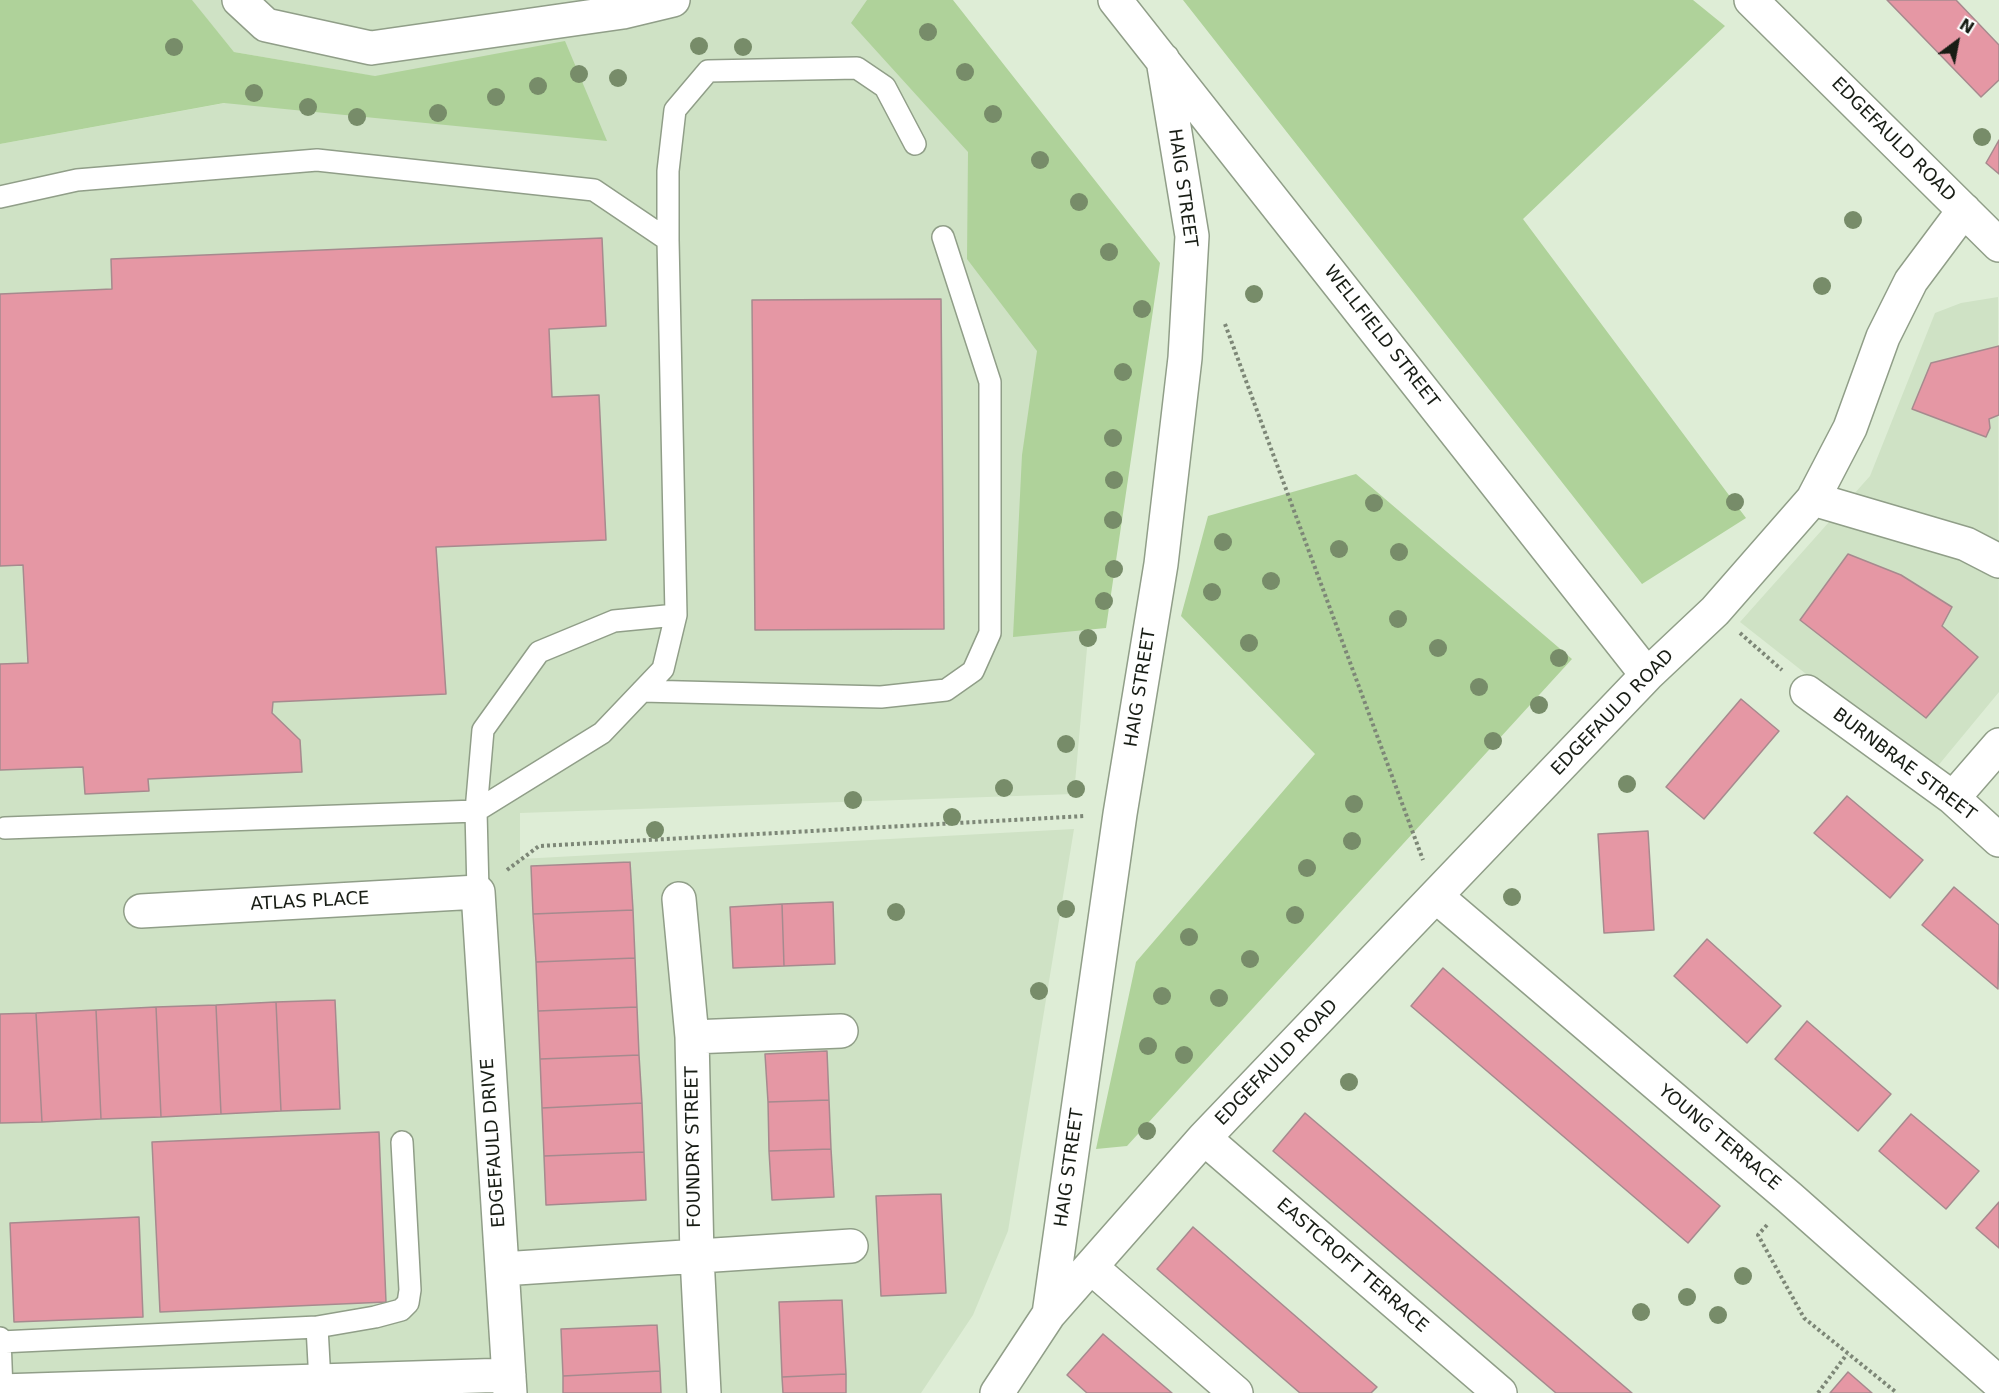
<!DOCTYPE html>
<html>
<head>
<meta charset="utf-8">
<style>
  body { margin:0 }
  #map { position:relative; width:1999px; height:1393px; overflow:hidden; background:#deedd6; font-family:"DejaVu Sans",sans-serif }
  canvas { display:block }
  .north { position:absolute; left:1927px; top:12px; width:60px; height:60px; -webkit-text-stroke:4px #fff; paint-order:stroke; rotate:32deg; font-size:16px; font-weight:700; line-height:24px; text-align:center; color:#181d15 }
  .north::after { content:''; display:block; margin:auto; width:21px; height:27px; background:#181d15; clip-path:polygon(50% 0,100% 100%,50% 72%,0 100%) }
</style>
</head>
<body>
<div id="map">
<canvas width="1999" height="1393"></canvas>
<div class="north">N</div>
</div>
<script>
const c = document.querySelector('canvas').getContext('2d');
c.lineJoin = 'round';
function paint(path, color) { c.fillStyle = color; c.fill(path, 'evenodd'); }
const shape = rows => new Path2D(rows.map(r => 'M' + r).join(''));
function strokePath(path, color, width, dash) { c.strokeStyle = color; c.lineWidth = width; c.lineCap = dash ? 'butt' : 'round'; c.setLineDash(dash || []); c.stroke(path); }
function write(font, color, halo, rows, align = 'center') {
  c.font = font + ' "DejaVu Sans",sans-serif'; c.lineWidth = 4.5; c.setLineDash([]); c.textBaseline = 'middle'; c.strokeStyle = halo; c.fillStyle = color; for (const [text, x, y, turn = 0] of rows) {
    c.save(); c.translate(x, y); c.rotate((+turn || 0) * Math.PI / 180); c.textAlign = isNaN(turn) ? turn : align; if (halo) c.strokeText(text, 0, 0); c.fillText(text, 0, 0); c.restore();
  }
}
const built = shape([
  [191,0,897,0,1118,301,1074,794,520,813,520,859,1074,829,1008,1231,973,1315,921,1393,0,1393,0,144,373,76,234,52],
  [1998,297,1999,692,1932,773,1740,622,1870,476,1935,313,1961,303]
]);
const green = shape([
  [0,0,192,0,234,52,375,76,565,41,607,141,224,103,0,144],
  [867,0,953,0,1160,263,1106,628,1013,637,1022,455,1037,351,967,259,968,152,851,23],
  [1183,0,1693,0,1725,26,1523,219,1746,518,1642,584],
  [1356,474,1572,659,1127,1146,1096,1149,1136,962,1315,754,1181,616,1208,516]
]);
const building = shape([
  [1887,0,1956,0,1999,45,1999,80,1981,97,1887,0],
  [1999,140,1999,174,1986,163,1999,140],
  [602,238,606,326,549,329,552,397,599,395,606,540,436,547,446,694,273,702,272,713,300,740,302,772,148,779,149,791,85,794,83,767,0,770,0,664,28,663,23,565,0,566,0,294,112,289,111,259,602,238],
  [941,299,944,629,755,630,752,300,941,299],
  [1999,346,1999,415,1989,419,1990,428,1986,437,1912,409,1931,363,1999,346],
  [1848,554,1901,575,1952,607,1942,626,1978,657,1926,718,1800,620,1848,554],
  [1741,699,1779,731,1704,819,1666,787,1741,699],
  [1847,796,1923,860,1890,898,1814,833,1847,796],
  [1648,831,1654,930,1604,933,1598,834,1648,831],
  [630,862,633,910,533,914,531,866,630,862],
  [1954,887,1999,925,1998,989,1922,925,1954,887],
  [833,902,835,964,784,966,782,904,833,902],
  [782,904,784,966,733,968,730,907,782,904],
  [633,910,635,958,536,962,533,914,633,910],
  [1707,939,1781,1006,1747,1043,1674,976,1707,939],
  [635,958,637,1007,538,1011,536,962,635,958],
  [1443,968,1720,1206,1688,1243,1411,1006,1443,968],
  [335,1000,340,1109,281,1111,276,1002,335,1000],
  [276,1002,281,1111,221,1114,216,1005,276,1002],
  [216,1005,221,1114,161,1117,156,1007,216,1005],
  [156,1007,161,1117,101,1119,96,1010,156,1007],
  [637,1007,639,1055,540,1059,538,1011,637,1007],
  [96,1010,101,1119,42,1122,36,1013,96,1010],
  [36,1013,42,1122,0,1123,0,1014,36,1013],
  [1807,1021,1891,1094,1858,1131,1775,1059,1807,1021],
  [827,1051,829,1100,768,1102,765,1054,827,1051],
  [639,1055,642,1103,542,1108,540,1059,639,1055],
  [829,1100,831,1149,769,1151,768,1102,829,1100],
  [642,1103,644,1152,544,1156,542,1108,642,1103],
  [1305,1113,1632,1393,1556,1393,1273,1151,1305,1113],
  [1911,1114,1979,1171,1946,1209,1879,1151,1911,1114],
  [379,1132,386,1302,160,1312,152,1142,379,1132],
  [831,1149,834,1197,772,1200,769,1151,831,1149],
  [644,1152,646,1200,546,1205,544,1156,644,1152],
  [941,1194,946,1293,881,1296,876,1196,941,1194],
  [1999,1202,1999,1248,1976,1228,1999,1202],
  [139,1217,143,1317,14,1322,10,1223,139,1217],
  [1193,1227,1377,1387,1371,1393,1300,1393,1157,1269,1193,1227],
  [842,1300,846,1374,782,1377,779,1302,842,1300],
  [657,1325,660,1371,563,1376,561,1329,657,1325],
  [1103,1334,1172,1393,1087,1393,1067,1375,1103,1334],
  [660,1371,661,1393,563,1393,563,1376,660,1371],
  [1848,1372,1872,1393,1830,1393,1848,1372],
  [846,1374,846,1393,783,1393,782,1377,846,1374]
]);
const path = shape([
  [1225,324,1423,860],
  [1740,633,1782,670],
  [507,870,539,846,1085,816],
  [1767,1225,1758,1235,1804,1318,1897,1393],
  [1818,1393,1847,1354]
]);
const lane = shape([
  [0,197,77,180,317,160,594,190,668,240,676,615,663,669,602,733,476,811,5,828],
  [668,240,668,171,675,110,708,71,857,68,885,87,915,144],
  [642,691,881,697,946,690,973,671,990,633,990,382,943,237],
  [478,892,476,811,483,730,539,652,614,621,676,615],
  [317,1327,320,1382],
  [0,1338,2,1391],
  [0,1342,317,1327,375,1317,401,1310,408,1303,410,1290,402,1142]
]);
const street = shape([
  [239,0,266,25,371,48,623,12,673,0],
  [1115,0,1647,675],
  [1751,0,1999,245],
  [1813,499,1966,544,1999,561],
  [1807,692,1953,798,1999,840],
  [1953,798,1999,745],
  [1437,897,1790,1198,1999,1383],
  [679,899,692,1037,697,1257,704,1393],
  [141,911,478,892,510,1393],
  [692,1037,841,1031],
  [1204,1138,1500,1393],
  [1092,1268,1236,1393],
  [502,1269,851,1246],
  [1049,1314,1120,814,1161,564,1185,358,1192,236,1163,60],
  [0,1391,509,1375],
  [997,1393,1049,1314,1204,1138,1647,675,1715,611,1813,499,1850,428,1883,337,1911,281,1964,210]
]);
const trees = [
  [928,32],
  [699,46],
  [174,47],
  [743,47],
  [965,72],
  [579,74],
  [618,78],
  [538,86],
  [254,93],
  [496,97],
  [308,107],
  [438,113],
  [993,114],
  [357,117],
  [1982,137],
  [1040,160],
  [1079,202],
  [1853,220],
  [1109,252],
  [1822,286],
  [1254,294],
  [1142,309],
  [1123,372],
  [1113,438],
  [1114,480],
  [1735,502],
  [1374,503],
  [1113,520],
  [1223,542],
  [1339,549],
  [1399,552],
  [1114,569],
  [1271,581],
  [1212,592],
  [1104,601],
  [1398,619],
  [1088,638],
  [1249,643],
  [1438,648],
  [1559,658],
  [1479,687],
  [1539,705],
  [1493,741],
  [1066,744],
  [1627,784],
  [1004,788],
  [1076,789],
  [853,800],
  [1354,804],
  [952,817],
  [655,830],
  [1352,841],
  [1307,868],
  [1512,897],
  [1066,909],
  [896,912],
  [1295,915],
  [1189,937],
  [1250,959],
  [1039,991],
  [1162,996],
  [1219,998],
  [1148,1046],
  [1184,1055],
  [1349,1082],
  [1147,1131],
  [1743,1276],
  [1687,1297],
  [1641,1312],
  [1718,1315]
];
const streetNames = [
  ["EDGEFAULD ROAD",1893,140,45],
  ["HAIG STREET",1182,188,82],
  ["WELLFIELD STREET",1381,337,52],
  ["HAIG STREET",1141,688,-81],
  ["EDGEFAULD ROAD",1613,713,-46],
  ["BURNBRAE STREET",1904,765,37],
  ["ATLAS PLACE",310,902,-3],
  ["EDGEFAULD ROAD",1277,1063,-46],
  ["YOUNG TERRACE",1719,1138,40],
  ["EDGEFAULD DRIVE",494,1143,-94],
  ["FOUNDRY STREET",694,1147,-91],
  ["HAIG STREET",1070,1168,-82],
  ["EASTCROFT TERRACE",1352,1266,41]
];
paint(built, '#cfe2c5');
paint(green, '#afd29a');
paint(building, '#e597a4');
strokePath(building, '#a68a8e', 1.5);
strokePath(lane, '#909e88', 24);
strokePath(street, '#909e88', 36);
strokePath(path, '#7d8777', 4, [3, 3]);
strokePath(lane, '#fff', 21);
strokePath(street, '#fff', 33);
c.fillStyle = '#778c69';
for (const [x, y] of trees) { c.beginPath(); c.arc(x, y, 9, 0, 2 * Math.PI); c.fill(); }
write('18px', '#181d15', '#fff', streetNames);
</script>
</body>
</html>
